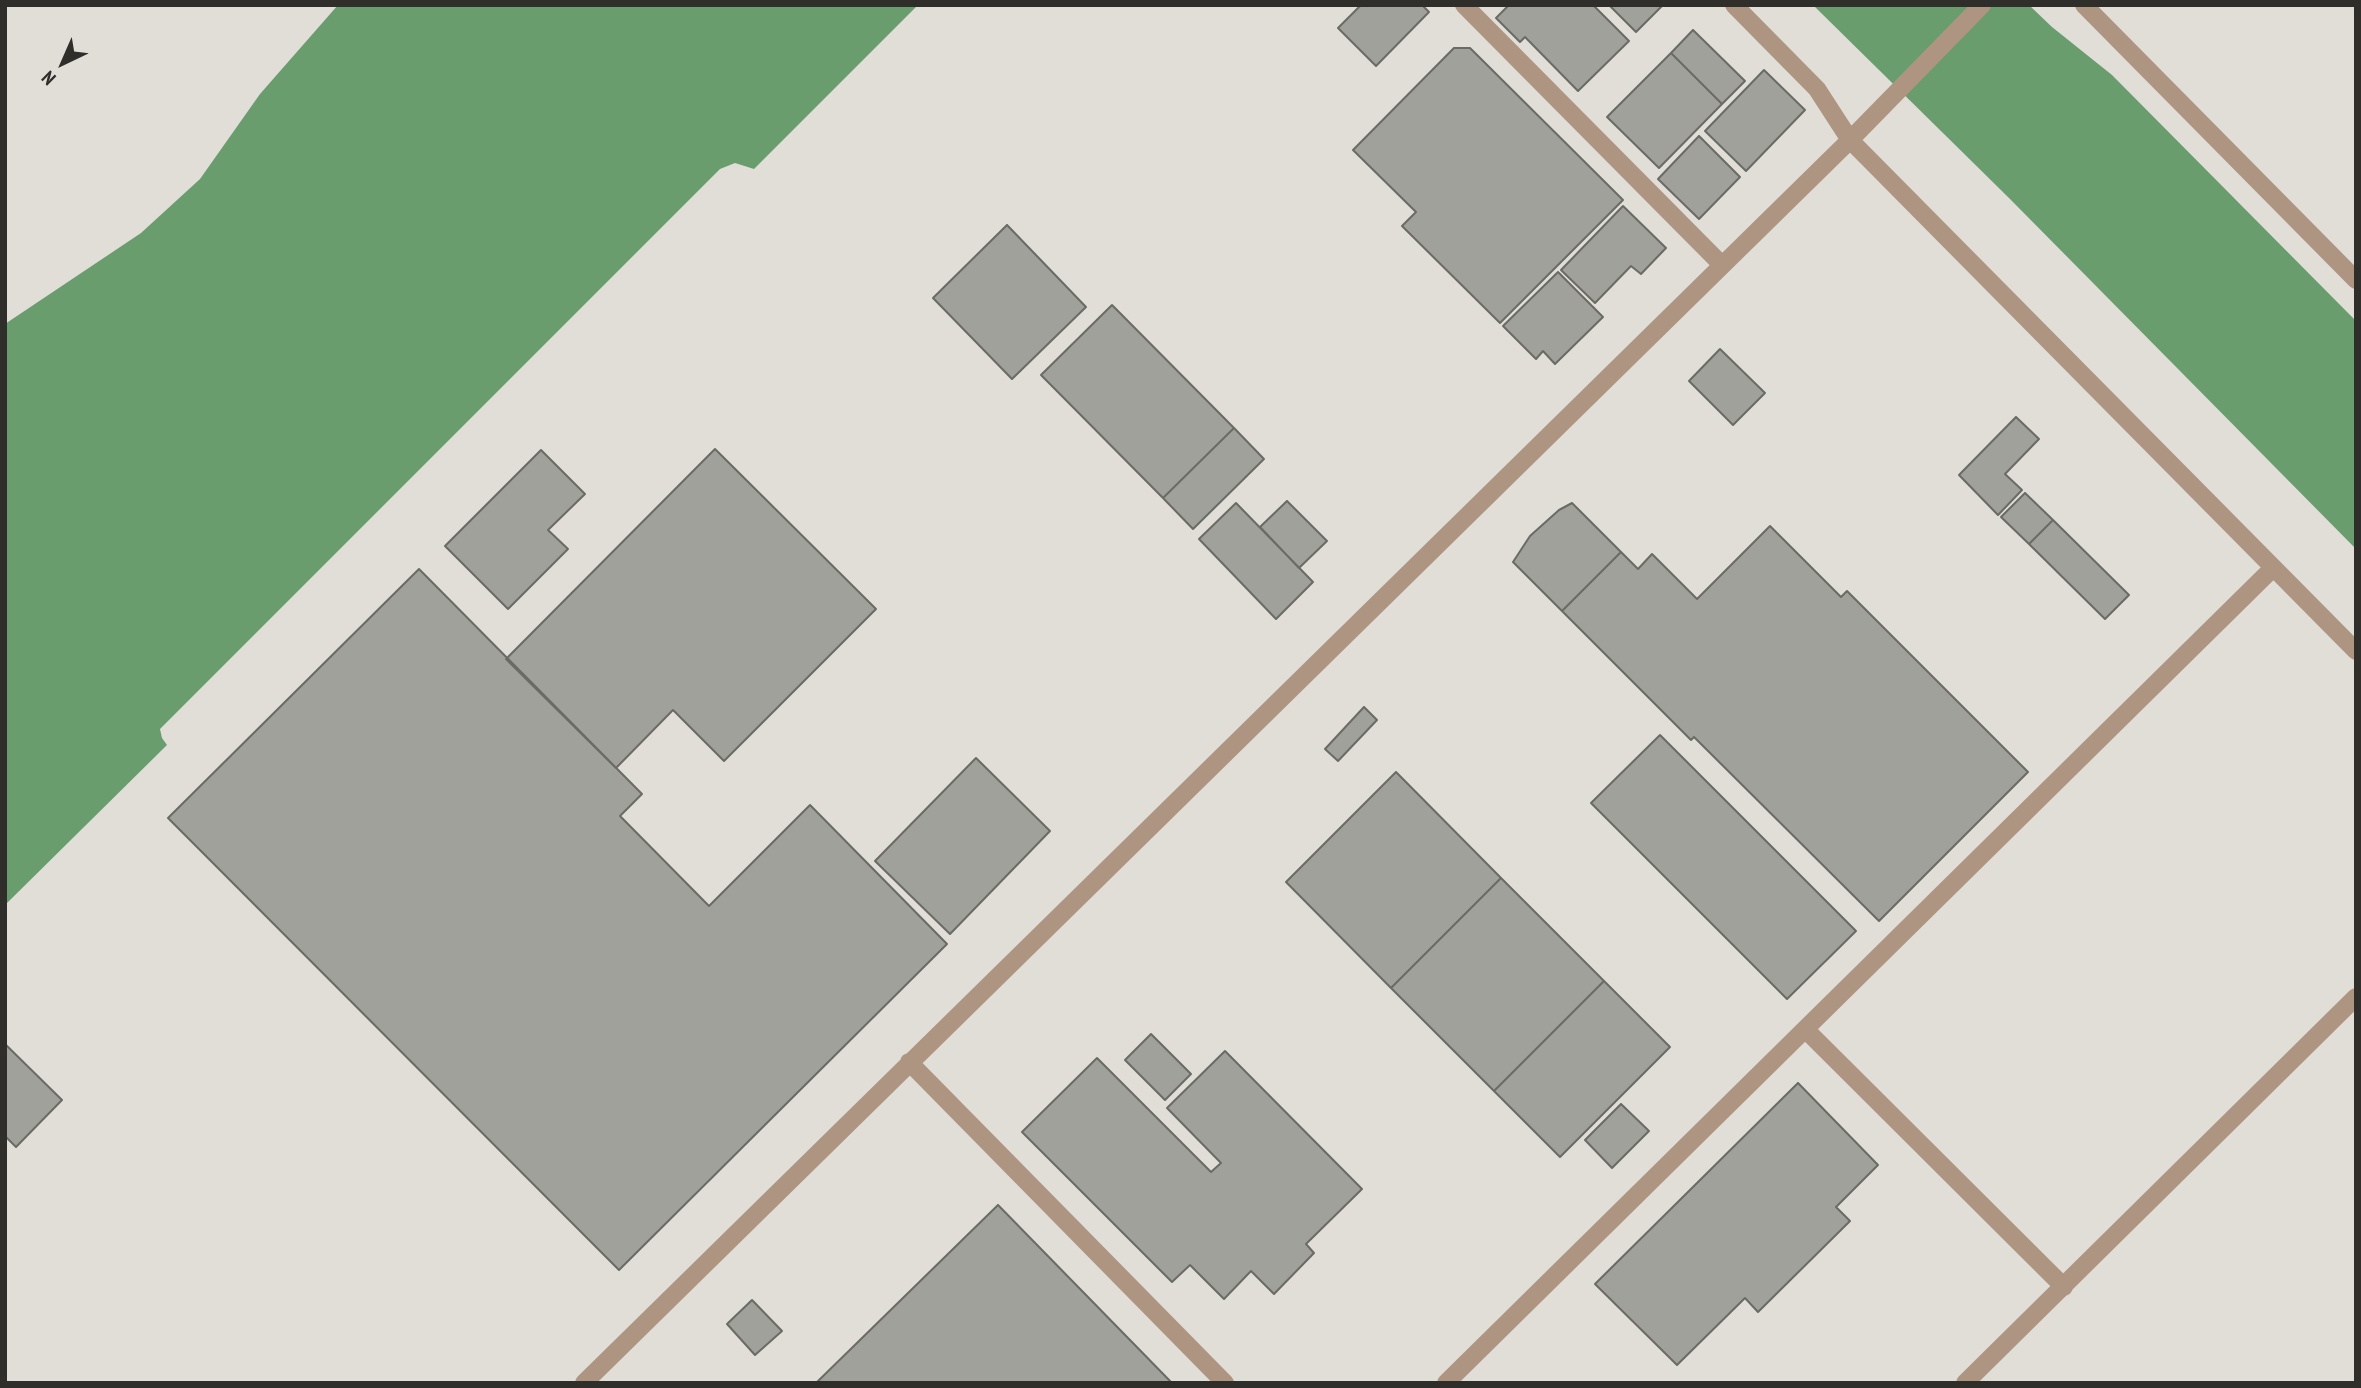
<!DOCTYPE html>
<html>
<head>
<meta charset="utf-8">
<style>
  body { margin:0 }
  #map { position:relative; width:2361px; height:1388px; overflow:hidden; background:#e1ded8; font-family:"PT Sans Narrow",sans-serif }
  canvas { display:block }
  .frame { position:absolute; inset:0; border:7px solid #2f2e2b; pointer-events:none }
  .north { position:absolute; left:28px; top:28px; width:70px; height:70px; -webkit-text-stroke:5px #e1ded8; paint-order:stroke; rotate:224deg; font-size:19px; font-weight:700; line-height:28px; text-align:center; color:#2f2e2b }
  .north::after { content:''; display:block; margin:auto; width:24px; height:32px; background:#2f2e2b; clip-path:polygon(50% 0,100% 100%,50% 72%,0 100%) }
</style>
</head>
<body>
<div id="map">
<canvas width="2361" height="1388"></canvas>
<div class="frame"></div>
<div class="north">N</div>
</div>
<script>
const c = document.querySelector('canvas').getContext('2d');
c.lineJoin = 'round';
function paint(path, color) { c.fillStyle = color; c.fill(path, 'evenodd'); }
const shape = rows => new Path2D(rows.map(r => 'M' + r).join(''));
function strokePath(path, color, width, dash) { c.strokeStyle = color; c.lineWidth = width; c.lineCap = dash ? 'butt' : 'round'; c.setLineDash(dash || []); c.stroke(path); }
const water = shape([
  [338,5,918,5,754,169,735,163,720,169,160,729,162,738,167,745,5,905,5,324,141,233,200,179,260,94],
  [1813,5,2029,5,2052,27,2112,75,2356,321,2356,549,2010,199]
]);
const building = shape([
  [1361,5,1422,5,1429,12,1376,66,1338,28,1361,5],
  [1509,5,1593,5,1629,41,1578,91,1525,37,1520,42,1496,18,1509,5],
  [1609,5,1663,5,1636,32,1609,5],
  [1693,30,1745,81,1722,104,1671,53,1693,30],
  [1454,48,1470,48,1623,200,1500,323,1402,226,1416,212,1353,150,1454,48],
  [1671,53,1722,104,1659,168,1607,117,1671,53],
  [1764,70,1805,110,1746,171,1705,131,1764,70],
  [1699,136,1740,177,1699,219,1658,179,1699,136],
  [1623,206,1666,248,1641,274,1631,266,1595,303,1561,270,1623,206],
  [1007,225,1086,307,1012,379,933,298,1007,225],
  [1558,272,1603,317,1555,364,1543,351,1536,359,1503,326,1558,272],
  [1112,305,1234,428,1163,498,1041,375,1112,305],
  [1720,349,1765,393,1733,425,1689,381,1720,349],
  [2016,417,2039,439,2005,474,2022,490,1998,515,1959,475,2016,417],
  [1234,428,1264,459,1193,529,1163,498,1234,428],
  [715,449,876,609,724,761,673,710,616,768,506,659,715,449],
  [541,450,585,494,548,530,568,549,508,609,445,546,541,450],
  [2025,493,2053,520,2029,544,2001,517,2025,493],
  [1287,501,1327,541,1299,568,1260,527,1287,501],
  [1236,503,1313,582,1276,619,1199,539,1236,503],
  [1572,503,1621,552,1562,611,1513,562,1530,536,1559,510,1572,503],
  [2053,520,2129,595,2105,619,2029,544,2053,520],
  [1770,526,1841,597,1847,591,2028,772,1879,921,1694,737,1691,740,1562,611,1621,552,1638,569,1652,554,1697,599,1770,526],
  [419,569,642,794,620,816,709,906,810,805,947,944,619,1270,168,818,419,569],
  [1364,707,1377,720,1338,761,1325,749,1364,707],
  [1660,735,1856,931,1787,999,1591,803,1660,735],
  [976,758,1050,831,950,934,875,861,976,758],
  [1396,772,1501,878,1391,988,1286,882,1396,772],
  [1501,878,1604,981,1494,1091,1391,988,1501,878],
  [1604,981,1670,1047,1560,1157,1494,1091,1604,981],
  [1151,1034,1191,1074,1165,1100,1125,1060,1151,1034],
  [5,1044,62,1100,16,1147,5,1136,5,1044],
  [1225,1051,1362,1189,1306,1244,1314,1253,1274,1294,1251,1271,1224,1299,1190,1265,1172,1282,1022,1132,1097,1058,1211,1172,1221,1163,1167,1108,1225,1051],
  [1798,1083,1878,1165,1836,1207,1850,1221,1758,1312,1745,1298,1677,1365,1595,1284,1798,1083],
  [1621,1104,1649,1131,1612,1168,1585,1140,1621,1104],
  [998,1205,1172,1383,816,1383,998,1205],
  [752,1300,782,1331,755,1355,727,1324,752,1300]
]);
const minor = shape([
  [1464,5,1722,265],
  [1734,5,1817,89,1850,140,2356,651],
  [2084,5,2356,280],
  [1805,1029,2064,1287],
  [909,1062,1225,1383],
  [584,1383,1850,140,1982,5],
  [1446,1383,2273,568],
  [1965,1383,2356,997]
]);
paint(water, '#699d6d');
paint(building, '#9fa19a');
strokePath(building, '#6a6b65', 2);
strokePath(minor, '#ae9581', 18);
</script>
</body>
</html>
